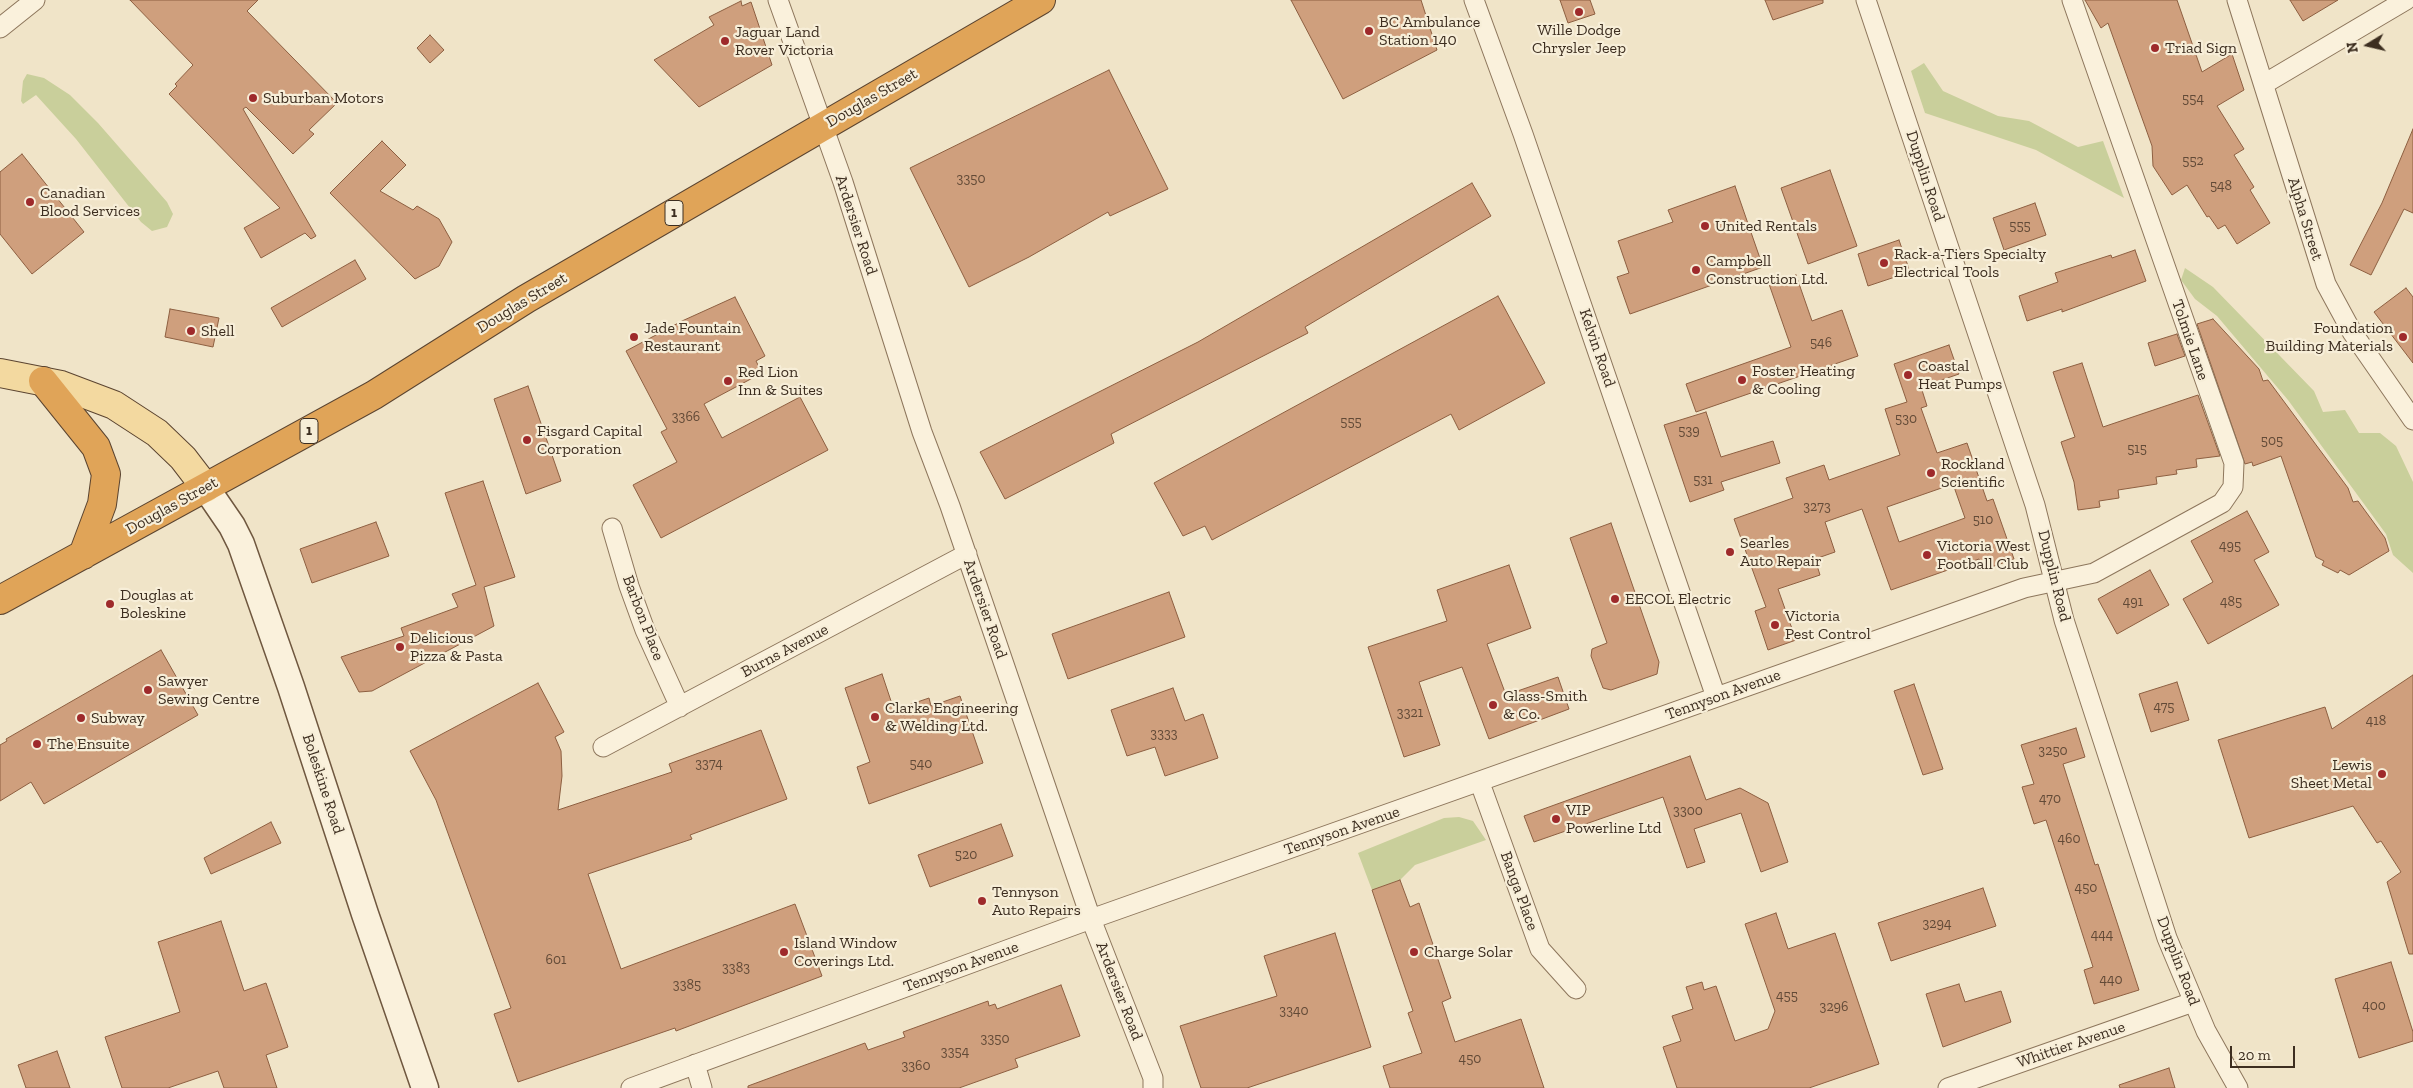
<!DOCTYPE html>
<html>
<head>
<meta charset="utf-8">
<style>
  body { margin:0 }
  #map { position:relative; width:2413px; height:1088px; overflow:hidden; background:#f0e4c8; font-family:"Zilla Slab",serif }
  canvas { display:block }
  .north { position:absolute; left:2343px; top:20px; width:50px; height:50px; -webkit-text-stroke:4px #f7eed8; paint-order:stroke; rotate:261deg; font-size:14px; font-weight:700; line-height:20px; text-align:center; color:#3d2e20 }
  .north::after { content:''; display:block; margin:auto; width:18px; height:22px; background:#3d2e20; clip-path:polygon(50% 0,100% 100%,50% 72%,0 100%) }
  .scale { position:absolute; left:2230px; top:1046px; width:65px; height:22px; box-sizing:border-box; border:2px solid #3d2e20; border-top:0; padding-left:6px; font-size:15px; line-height:18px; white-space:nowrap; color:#3d2e20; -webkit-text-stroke:4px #f7eed8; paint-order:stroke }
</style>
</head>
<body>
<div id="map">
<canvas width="2413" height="1088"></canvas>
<div class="north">N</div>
<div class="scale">20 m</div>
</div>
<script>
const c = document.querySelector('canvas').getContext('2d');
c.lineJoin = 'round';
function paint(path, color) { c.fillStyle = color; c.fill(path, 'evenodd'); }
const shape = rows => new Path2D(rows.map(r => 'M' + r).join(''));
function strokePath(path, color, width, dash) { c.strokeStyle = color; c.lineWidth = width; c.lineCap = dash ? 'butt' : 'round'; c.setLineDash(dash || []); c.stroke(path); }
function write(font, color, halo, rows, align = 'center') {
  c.font = font + ' "Zilla Slab",serif'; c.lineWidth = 4.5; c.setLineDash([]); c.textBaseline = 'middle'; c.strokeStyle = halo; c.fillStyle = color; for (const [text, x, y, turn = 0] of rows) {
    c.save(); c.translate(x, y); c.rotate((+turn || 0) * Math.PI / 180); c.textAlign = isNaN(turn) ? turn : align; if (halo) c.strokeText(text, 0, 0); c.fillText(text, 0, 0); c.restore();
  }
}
const green = shape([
  [1924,63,1943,91,1998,116,2029,121,2078,147,2103,141,2124,198,2036,150,1925,113,1911,71],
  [27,74,44,78,70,95,98,123,167,202,173,214,167,227,152,231,141,222,76,139,36,95,23,104,21,101,23,81],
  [2185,268,2213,287,2314,391,2323,412,2345,410,2359,433,2380,433,2396,446,2413,482,2413,573,2393,555,2386,534,2288,400,2217,316,2195,299,2181,280],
  [1459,817,1473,821,1486,840,1415,865,1400,880,1372,890,1358,853,1444,818]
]);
const building = shape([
  [130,0,258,0,247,11,337,103,309,130,314,134,293,154,246,107,243,109,316,236,311,239,305,233,261,258,244,228,280,208,169,94,177,86,175,84,193,65,130,0],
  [1291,0,1421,0,1437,50,1343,99,1291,0],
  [1560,0,1590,0,1595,14,1568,23,1560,0],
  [1765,0,1823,0,1823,3,1773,20,1765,0],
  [2085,0,2177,0,2202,72,2232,54,2244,90,2217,106,2244,149,2234,155,2254,187,2250,190,2270,223,2237,244,2225,225,2218,229,2209,216,2207,217,2187,185,2172,195,2153,166,2152,146,2108,23,2101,28,2085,0],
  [2290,0,2338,0,2303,21,2290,0],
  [741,1,742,6,751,2,772,65,699,107,654,60,714,25,709,17,741,1],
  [430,35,444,50,430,63,417,48,430,35],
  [1109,70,1168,189,1110,216,1108,212,1029,257,969,287,910,168,1109,70],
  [2413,129,2413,213,2404,209,2371,275,2350,265,2382,203,2413,129],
  [382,141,406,165,380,191,413,210,417,206,439,219,452,242,439,266,415,279,330,193,382,141],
  [22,154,84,232,32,274,0,234,0,172,22,154],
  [1830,170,1857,246,1808,264,1781,188,1830,170],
  [1472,183,1491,216,1305,327,1308,333,1111,434,1114,443,1005,499,980,452,1198,342,1472,183],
  [1735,186,1763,267,1630,314,1617,277,1629,273,1618,241,1673,222,1668,210,1735,186],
  [2035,203,2046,235,2004,250,1993,218,2035,203],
  [1899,240,1910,272,1868,286,1858,254,1899,240],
  [2135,250,2146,281,2062,312,2062,309,2027,321,2019,296,2058,282,2055,273,2111,255,2112,258,2135,250],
  [355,260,366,279,282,327,271,308,355,260],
  [1796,275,1812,321,1842,310,1858,356,1696,412,1686,384,1791,347,1769,284,1796,275],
  [2406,288,2413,297,2413,363,2374,312,2406,288],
  [1498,296,1545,383,1459,430,1451,414,1212,540,1205,526,1183,536,1154,483,1498,296],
  [735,297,765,356,756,361,762,373,704,404,722,438,800,397,828,450,661,538,633,485,677,462,661,432,667,429,626,351,682,321,735,297],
  [170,309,219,318,213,347,165,337,170,309],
  [2213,319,2259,369,2263,381,2268,380,2348,488,2353,502,2358,501,2385,538,2389,551,2349,575,2340,570,2338,573,2322,565,2324,561,2316,557,2281,456,2253,466,2252,462,2245,464,2197,324,2213,319],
  [2177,334,2185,356,2155,366,2148,343,2177,334],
  [1949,345,1959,374,1921,387,1927,406,1921,408,1937,453,1967,443,1987,501,1993,499,2014,559,1983,570,1979,559,1891,590,1862,509,1825,522,1835,552,1815,559,1820,575,1778,589,1796,640,1768,650,1755,611,1766,607,1734,519,1793,498,1786,478,1824,465,1829,480,1900,455,1885,409,1907,402,1894,364,1949,345],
  [1953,484,1965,518,1899,542,1887,507,1953,484],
  [2082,363,2103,427,2198,395,2220,456,2196,459,2197,467,2176,470,2177,474,2156,477,2157,484,2118,490,2119,498,2099,501,2100,507,2078,510,2074,482,2061,442,2075,437,2053,372,2082,363],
  [528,386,561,481,526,494,494,399,528,386],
  [1706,412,1721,457,1773,441,1780,463,1721,482,1724,490,1690,502,1664,425,1706,412],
  [483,481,515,577,484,587,494,626,372,691,359,692,341,657,404,636,401,628,458,607,452,594,476,585,445,493,483,481],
  [2247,511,2269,552,2254,560,2279,605,2208,644,2183,599,2213,582,2191,541,2247,511],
  [376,522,389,556,312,583,300,549,376,522],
  [1611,523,1659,662,1657,674,1611,690,1603,688,1591,656,1592,649,1607,643,1570,538,1611,523],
  [1509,565,1531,628,1487,644,1506,695,1558,677,1569,709,1489,739,1462,667,1419,682,1440,745,1404,757,1368,647,1447,621,1437,590,1509,565],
  [2150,570,2169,605,2117,634,2098,599,2150,570],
  [1169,592,1185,637,1068,679,1052,634,1169,592],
  [161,650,198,715,44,804,31,782,0,801,0,745,7,741,6,739,161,650],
  [882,674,894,710,929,698,931,706,960,696,983,763,869,804,857,767,870,762,845,688,882,674],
  [2413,675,2413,954,2409,954,2387,882,2401,872,2381,841,2377,843,2353,806,2249,838,2218,740,2325,707,2332,729,2413,675],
  [2177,682,2189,720,2151,732,2139,694,2177,682],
  [538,683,564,732,555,737,561,751,562,776,558,810,672,772,669,764,761,730,787,799,690,835,692,839,588,874,621,969,795,904,822,976,676,1031,675,1028,518,1082,494,1014,511,1008,436,800,410,751,538,683],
  [1914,684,1943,769,1923,775,1894,691,1914,684],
  [1173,688,1185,721,1203,714,1218,758,1165,776,1155,747,1127,756,1111,710,1173,688],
  [2076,728,2085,757,2063,764,2095,865,2098,864,2139,990,2094,1004,2084,970,2093,967,2046,820,2034,824,2022,787,2034,784,2021,745,2076,728],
  [1690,756,1706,800,1740,788,1768,803,1788,862,1761,872,1741,813,1694,829,1705,862,1687,868,1663,797,1534,842,1524,816,1690,756],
  [271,822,281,843,211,874,204,858,271,822],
  [1001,824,1013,856,930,887,918,855,1001,824],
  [1400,880,1410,907,1419,903,1451,998,1442,1002,1455,1042,1521,1019,1544,1088,1390,1088,1383,1066,1422,1053,1408,1013,1413,1011,1372,890,1400,880],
  [1983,888,1996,926,1891,961,1878,923,1983,888],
  [1776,913,1788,949,1835,933,1879,1064,1809,1088,1677,1088,1663,1047,1681,1041,1672,1016,1693,1009,1686,987,1702,982,1704,990,1716,986,1735,1041,1768,1029,1775,1011,1745,924,1776,913],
  [221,921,244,991,266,983,288,1047,266,1055,277,1088,224,1088,218,1071,168,1088,122,1088,105,1037,180,1012,158,942,221,921],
  [1335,933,1371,1047,1247,1088,1201,1088,1180,1026,1277,996,1264,956,1335,933],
  [2391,962,2413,1032,2413,1041,2359,1058,2335,979,2391,962],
  [1959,984,1965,1002,2001,991,2011,1022,1943,1047,1926,994,1959,984],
  [1061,985,1080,1036,1015,1059,1018,1067,959,1088,748,1088,748,1086,865,1043,868,1050,905,1037,903,1032,988,1001,989,1006,995,1004,997,1009,1061,985],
  [57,1051,70,1088,26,1088,18,1065,57,1051],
  [2169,1068,2175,1088,2120,1088,2119,1085,2169,1068]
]);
const street = shape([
  [778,0,843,182,922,432,950,506,1091,919,1153,1078,1153,1088],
  [1474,0,1523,134,1716,697],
  [1866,0,2035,505,2064,620,2167,938,2206,1031,2238,1088],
  [2237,0,2326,284,2352,332,2413,420],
  [0,28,35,0],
  [2264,84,2406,0],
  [612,528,629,586,645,630,680,707],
  [603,747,967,554],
  [1480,783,1540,949,1576,989],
  [695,1064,702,1088],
  [631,1088,1091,919,2024,588,2094,573,2222,503,2233,487,2234,463,2072,0],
  [1948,1088,2193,1002]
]);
const secondary = shape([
  [206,488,232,526,241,544,291,687,365,914,425,1088]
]);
const primary = shape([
  [0,373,61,385,114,405,157,433,183,458,206,488]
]);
const highway = shape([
  [43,381,96,447,106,474,102,504,83,555],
  [0,600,374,395,526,299,1041,0]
]);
const markers = [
  [1579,12,5,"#9e2a2b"],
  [1369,31,5,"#9e2a2b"],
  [725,41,5,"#9e2a2b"],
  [2155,48,5,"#9e2a2b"],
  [253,98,5,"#9e2a2b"],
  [30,202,5,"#9e2a2b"],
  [1705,226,5,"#9e2a2b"],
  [1884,263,5,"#9e2a2b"],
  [1696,270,5,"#9e2a2b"],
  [191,331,5,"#9e2a2b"],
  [634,337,5,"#9e2a2b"],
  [2403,337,5,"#9e2a2b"],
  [1908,375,5,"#9e2a2b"],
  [1742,380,5,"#9e2a2b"],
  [728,381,5,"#9e2a2b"],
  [527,440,5,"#9e2a2b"],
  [1931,473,5,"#9e2a2b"],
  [1730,552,5,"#9e2a2b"],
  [1927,555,5,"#9e2a2b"],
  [1615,599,5,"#9e2a2b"],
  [110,604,5,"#9e2a2b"],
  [1775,625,5,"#9e2a2b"],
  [400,647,5,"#9e2a2b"],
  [148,690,5,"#9e2a2b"],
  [1493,705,5,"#9e2a2b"],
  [875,717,5,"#9e2a2b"],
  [81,718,5,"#9e2a2b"],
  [37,744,5,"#9e2a2b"],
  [2382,774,5,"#9e2a2b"],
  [1556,819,5,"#9e2a2b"],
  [982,901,5,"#9e2a2b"],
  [784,952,5,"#9e2a2b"],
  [1414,952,5,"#9e2a2b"]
];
const numberNames = [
  ["554",2193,99],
  ["552",2193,161],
  ["3350",971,179],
  ["548",2221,186],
  ["555",2020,226],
  ["546",1821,343],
  ["3366",686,417],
  ["530",1906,419],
  ["555",1351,422],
  ["539",1689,431],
  ["505",2272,441],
  ["515",2137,449],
  ["531",1703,480],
  ["3273",1817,507],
  ["510",1983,520],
  ["495",2230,546],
  ["491",2133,602],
  ["485",2231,602],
  ["475",2164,707],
  ["3321",1410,713],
  ["418",2376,721],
  ["3333",1164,734],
  ["3250",2053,751],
  ["3374",709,764],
  ["540",921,764],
  ["470",2050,799],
  ["3300",1688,811],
  ["460",2069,839],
  ["520",966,855],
  ["450",2086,888],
  ["3294",1937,924],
  ["444",2102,935],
  ["601",556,960],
  ["3383",736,968],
  ["440",2111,980],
  ["3385",687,985],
  ["455",1787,996],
  ["400",2374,1006],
  ["3296",1834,1007],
  ["3340",1294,1011],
  ["3350",995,1039],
  ["3354",955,1052],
  ["450",1470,1059],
  ["3360",916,1066]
];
const shields = [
  [674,213,18],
  [309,431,18]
];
const shieldNames = [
  ["1",674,213],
  ["1",309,431]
];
const poiNames = [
  ["BC Ambulance",1379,22],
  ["Station 140",1379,40],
  ["Wille Dodge",1579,30,"center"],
  ["Chrysler Jeep",1579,48,"center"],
  ["Jaguar Land",735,32],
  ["Rover Victoria",735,50],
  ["Triad Sign",2165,48],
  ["Suburban Motors",263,98],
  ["Canadian",40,193],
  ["Blood Services",40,211],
  ["United Rentals",1715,226],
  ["Rack-a-Tiers Specialty",1894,254],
  ["Electrical Tools",1894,272],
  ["Campbell",1706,261],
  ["Construction Ltd.",1706,279],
  ["Jade Fountain",644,328],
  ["Restaurant",644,346],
  ["Foundation",2393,328,"right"],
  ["Building Materials",2393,346,"right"],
  ["Shell",201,331],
  ["Coastal",1918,366],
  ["Heat Pumps",1918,384],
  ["Foster Heating",1752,371],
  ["& Cooling",1752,389],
  ["Red Lion",738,372],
  ["Inn & Suites",738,390],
  ["Fisgard Capital",537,431],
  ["Corporation",537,449],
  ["Rockland",1941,464],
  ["Scientific",1941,482],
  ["Searles",1740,543],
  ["Auto Repair",1740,561],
  ["Victoria West",1937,546],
  ["Football Club",1937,564],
  ["Douglas at",120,595],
  ["Boleskine",120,613],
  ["EECOL Electric",1625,599],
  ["Victoria",1785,616],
  ["Pest Control",1785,634],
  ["Delicious",410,638],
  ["Pizza & Pasta",410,656],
  ["Sawyer",158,681],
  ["Sewing Centre",158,699],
  ["Glass-Smith",1503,696],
  ["& Co.",1503,714],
  ["Clarke Engineering",885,708],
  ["& Welding Ltd.",885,726],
  ["Subway",91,718],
  ["The Ensuite",47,744],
  ["Lewis",2372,765,"right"],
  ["Sheet Metal",2372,783,"right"],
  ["VIP",1566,810],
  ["Powerline Ltd",1566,828],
  ["Tennyson",992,892],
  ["Auto Repairs",992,910],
  ["Island Window",794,943],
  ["Coverings Ltd.",794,961],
  ["Charge Solar",1424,952]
];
const streetNames = [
  ["Douglas Street",872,98,-30],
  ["Dupplin Road",1925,176,72],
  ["Alpha Street",2305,219,73],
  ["Ardersier Road",856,225,72],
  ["Douglas Street",522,303,-31],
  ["Tolmie Lane",2190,340,71],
  ["Kelvin Road",1597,348,71],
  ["Douglas Street",172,506,-29],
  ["Dupplin Road",2054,576,76],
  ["Ardersier Road",985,609,71],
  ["Barbon Place",643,618,69],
  ["Burns Avenue",785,651,-28],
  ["Tennyson Avenue",1723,695,-20],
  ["Boleskine Road",323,784,72],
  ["Tennyson Avenue",1342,831,-19],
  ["Banga Place",1519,891,70],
  ["Dupplin Road",2178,961,69],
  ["Tennyson Avenue",961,967,-20],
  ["Ardersier Road",1119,991,69],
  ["Whittier Avenue",2071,1045,-19]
];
paint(green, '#c9cf9b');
paint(building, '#cf9f7d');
strokePath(building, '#8d5f41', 1);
strokePath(street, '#8d765c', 21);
strokePath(secondary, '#6f573f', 29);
strokePath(primary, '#5b4430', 30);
strokePath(highway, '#5b4430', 30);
strokePath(street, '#faf1dc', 19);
strokePath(secondary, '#faf1dc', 26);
strokePath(primary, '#f3d9a0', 28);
strokePath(highway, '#e0a458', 28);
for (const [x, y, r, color] of markers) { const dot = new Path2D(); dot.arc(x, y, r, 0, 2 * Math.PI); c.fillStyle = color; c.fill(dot); strokePath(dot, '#f7eed8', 2); }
write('14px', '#624a37', null, numberNames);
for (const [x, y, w] of shields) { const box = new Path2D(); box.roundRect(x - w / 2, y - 12.5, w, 25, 4); c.fillStyle = '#f7eed8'; c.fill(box); strokePath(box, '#3d2e20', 1); }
write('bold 15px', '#3d2e20', null, shieldNames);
write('16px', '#3d2e20', '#f7eed8', poiNames, 'left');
write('16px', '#3d2e20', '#f7eed8', streetNames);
</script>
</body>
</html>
